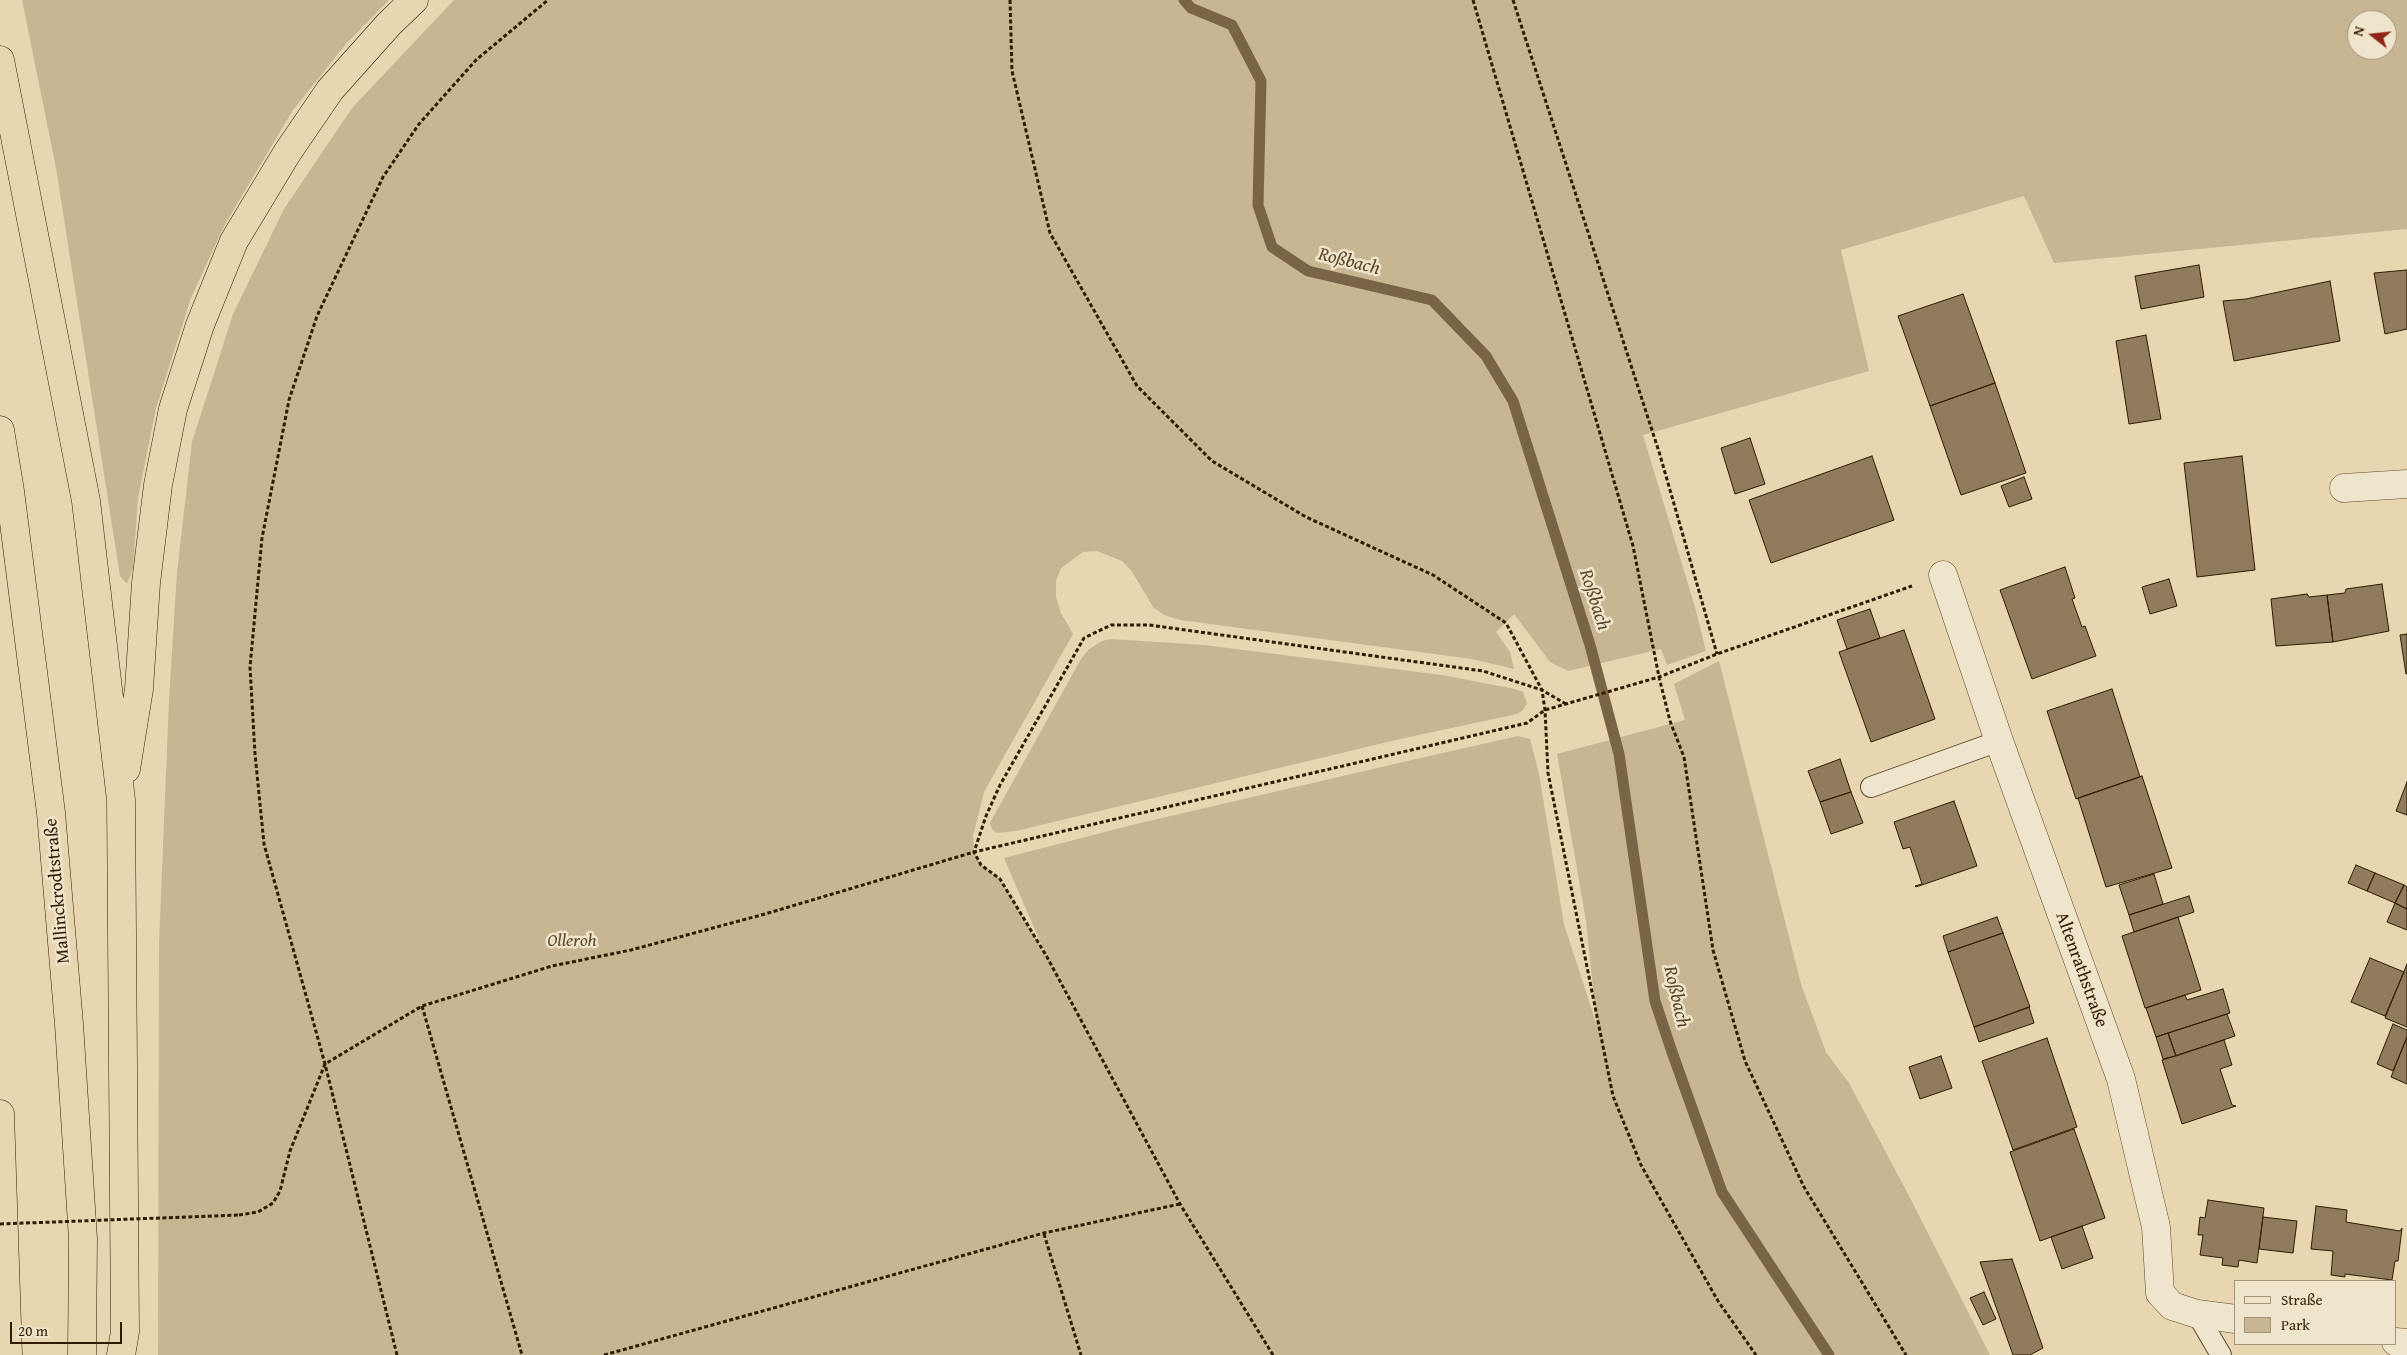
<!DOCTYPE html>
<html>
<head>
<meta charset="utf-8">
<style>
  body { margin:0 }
  #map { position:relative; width:2407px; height:1355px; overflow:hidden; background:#e7d6b0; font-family:"Gentium Book Plus",serif }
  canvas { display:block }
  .legend { position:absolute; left:2234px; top:1280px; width:162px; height:65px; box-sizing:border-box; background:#efe4cc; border:1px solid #a3947a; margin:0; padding:6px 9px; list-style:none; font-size:15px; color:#311b00 }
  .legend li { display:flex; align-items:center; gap:10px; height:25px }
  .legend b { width:25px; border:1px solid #a3947a }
  .north { position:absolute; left:2347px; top:10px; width:50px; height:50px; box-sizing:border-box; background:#efe4cc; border:1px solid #a3947a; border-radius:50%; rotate:286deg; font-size:14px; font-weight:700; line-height:20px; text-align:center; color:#311b00 }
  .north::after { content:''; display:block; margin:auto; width:18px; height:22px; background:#8f2418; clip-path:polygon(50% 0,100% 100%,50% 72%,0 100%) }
  .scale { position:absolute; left:10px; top:1322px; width:112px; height:22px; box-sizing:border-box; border:2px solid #311b00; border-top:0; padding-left:6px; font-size:15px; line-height:18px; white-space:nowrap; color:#311b00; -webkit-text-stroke:4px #efe4cc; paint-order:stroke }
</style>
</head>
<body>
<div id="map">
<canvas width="2407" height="1355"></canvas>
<ul class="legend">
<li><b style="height:6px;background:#efe4cc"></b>Straße</li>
<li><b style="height:14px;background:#c8b692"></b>Park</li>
</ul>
<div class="north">N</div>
<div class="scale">20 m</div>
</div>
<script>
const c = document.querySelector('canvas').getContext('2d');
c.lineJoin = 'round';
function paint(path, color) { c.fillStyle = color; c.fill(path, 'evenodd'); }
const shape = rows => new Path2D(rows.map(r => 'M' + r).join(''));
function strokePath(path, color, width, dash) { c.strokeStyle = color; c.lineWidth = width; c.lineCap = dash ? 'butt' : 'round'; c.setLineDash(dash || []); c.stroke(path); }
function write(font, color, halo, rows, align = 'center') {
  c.font = font + ' "Gentium Book Plus",serif'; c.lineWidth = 5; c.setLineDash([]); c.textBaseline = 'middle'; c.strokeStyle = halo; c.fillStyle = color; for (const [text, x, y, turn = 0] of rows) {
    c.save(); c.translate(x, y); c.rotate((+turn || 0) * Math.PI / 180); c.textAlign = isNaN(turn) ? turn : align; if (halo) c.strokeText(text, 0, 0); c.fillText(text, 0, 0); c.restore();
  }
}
const green = shape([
  [22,0,389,0,346,44,293,110,224,226,191,298,156,408,138,498,133,568,127,584,120,576,56,168],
  [454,0,2407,0,2407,229,2054,263,2024,196,1841,250,1869,371,1643,435,1695,607,1706,651,1667,665,1661,649,1568,671,1550,662,1514,614,1496,632,1510,652,1514,669,1472,659,1180,620,1164,615,1153,607,1131,570,1122,561,1097,551,1083,552,1061,568,1056,581,1056,597,1061,613,1073,634,984,792,973,836,974,852,981,865,1000,879,1045,953,1004,858,1136,824,1416,759,1518,736,1530,739,1539,774,1564,924,1597,1026,1586,921,1557,754,1685,720,1674,684,1719,661,1801,984,1826,1052,1849,1083,1907,1192,1990,1355,158,1355,159,944,169,700,177,572,192,442,233,314,284,209,352,108],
  [2357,20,2387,20,2387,50,2357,50],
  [1111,639,1204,645,1442,675,1515,689,1523,692,1527,703,1523,710,1517,714,1400,739,1016,831,996,833,992,829,990,823,1081,659,1088,650,1102,641]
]);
const stream = shape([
  [1184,0,1191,8,1232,25,1261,81,1258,205,1272,247,1308,271,1432,300,1486,356,1513,401,1590,645,1619,754,1655,1001,1672,1052,1722,1192,1829,1355]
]);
const building = shape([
  [2199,265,2204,297,2141,309,2135,276,2199,265],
  [2407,270,2407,329,2385,334,2374,273,2407,270],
  [2330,281,2340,341,2234,361,2223,301,2246,299,2330,281],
  [1963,294,1995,383,1930,406,1898,316,1963,294],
  [2146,335,2161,419,2129,424,2116,341,2146,335],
  [1995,383,2026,473,1961,495,1930,406,1995,383],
  [1750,438,1765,484,1735,494,1721,448,1750,438],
  [1872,456,1894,520,1771,563,1749,500,1872,456],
  [2242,456,2255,570,2197,577,2184,463,2242,456],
  [2024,477,2032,499,2009,507,2001,486,2024,477],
  [2065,567,2075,598,2072,599,2082,627,2085,626,2096,656,2032,679,2000,590,2065,567],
  [2169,579,2177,606,2150,614,2142,587,2169,579],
  [2382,584,2389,631,2333,642,2327,595,2345,593,2346,589,2382,584],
  [2307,594,2309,597,2327,595,2333,642,2276,646,2271,599,2307,594],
  [1870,609,1880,638,1847,649,1837,620,1870,609],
  [1904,630,1935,719,1871,742,1839,652,1904,630],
  [2407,634,2407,674,2406,674,2400,635,2407,634],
  [2112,689,2140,777,2076,799,2047,711,2112,689],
  [1840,759,1851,792,1820,802,1808,771,1840,759],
  [2142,776,2172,868,2106,887,2078,798,2142,776],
  [2407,782,2407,815,2396,811,2407,782],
  [1851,792,1863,823,1831,834,1820,802,1851,792],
  [1954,801,1977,866,1916,887,1915,886,1922,884,1910,847,1903,849,1894,822,1954,801],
  [2356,865,2375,873,2367,891,2348,883,2356,865],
  [2375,873,2404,885,2395,903,2367,891,2375,873],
  [2154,874,2163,904,2129,915,2119,885,2154,874],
  [2404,885,2407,887,2407,909,2395,903,2404,885],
  [2189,896,2194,912,2134,932,2129,915,2189,896],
  [2395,903,2407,909,2407,930,2387,922,2395,903],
  [1997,917,2003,933,1948,952,1943,936,1997,917],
  [2178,917,2201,990,2145,1008,2122,936,2178,917],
  [2003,933,2030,1007,1974,1027,1948,952,2003,933],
  [2370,958,2404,972,2385,1016,2351,1002,2370,958],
  [2407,964,2407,1027,2385,1018,2407,964],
  [2223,989,2230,1013,2156,1037,2146,1008,2185,995,2187,1000,2223,989],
  [2029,1007,2034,1023,1979,1042,1974,1027,2029,1007],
  [2227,1014,2235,1036,2176,1056,2168,1033,2227,1014],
  [2393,1024,2407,1030,2407,1037,2393,1071,2377,1064,2393,1024],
  [2168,1033,2176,1056,2163,1059,2156,1037,2168,1033],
  [2407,1037,2407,1084,2391,1077,2407,1037],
  [2047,1038,2077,1127,2013,1150,1982,1061,2047,1038],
  [2224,1040,2232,1065,2220,1069,2232,1105,2236,1106,2182,1124,2162,1060,2224,1040],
  [1941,1056,1952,1088,1920,1099,1909,1067,1941,1056],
  [2074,1129,2105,1218,2040,1241,2010,1152,2074,1129],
  [2208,1200,2264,1208,2257,1263,2239,1260,2238,1267,2222,1265,2223,1258,2200,1255,2203,1235,2198,1235,2200,1217,2205,1218,2208,1200],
  [2316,1206,2347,1210,2346,1222,2400,1231,2402,1228,2398,1261,2395,1261,2392,1280,2345,1274,2345,1277,2331,1275,2333,1251,2311,1249,2316,1206],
  [2263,1217,2297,1221,2293,1253,2259,1249,2263,1217],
  [2082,1226,2093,1258,2062,1269,2051,1237,2082,1226],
  [2012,1259,2043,1348,2030,1355,2013,1355,1980,1262,2012,1259],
  [1984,1292,1996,1319,1983,1325,1970,1298,1984,1292]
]);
const path = shape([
  [1010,0,1012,71,1050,233,1137,386,1212,461,1306,517,1433,575,1506,623,1542,690,1545,710,1548,773,1613,1096,1641,1165,1718,1301,1756,1355],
  [1473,0,1633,546,1659,677,1670,721,1684,757,1713,950,1745,1061,1804,1187,1906,1355],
  [1513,0,1660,455,1717,654],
  [422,1006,522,1355],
  [239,1215,258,1212,273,1203,280,1191,290,1151,325,1064,422,1006,552,966,631,950,765,914,974,852,1527,723,1545,710,1659,677,1717,654,1912,586],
  [1044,1234,1081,1355],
  [397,1355,325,1064,264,844,255,754,250,667,262,538,289,400,317,316,383,177,419,124,476,60,548,0],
  [604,1355,1044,1233,1180,1204],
  [1273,1355,1180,1204,1047,957,1000,879,981,865,974,852,986,816,1000,785,1084,638,1111,625,1149,625,1483,671,1542,690,1566,704]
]);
const lane = shape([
  [1871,787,1999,741],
  [2197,1314,2221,1355]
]);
const street = shape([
  [2344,488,2407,484],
  [1943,575,1999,741,2121,1079,2156,1227,2160,1293,2172,1306,2197,1314,2236,1319],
  [2396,1342,2407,1343]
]);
const highway = shape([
  [0,60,86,501,121,800,125,1332,121,1355],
  [0,430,10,491,51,813,69,1024,83,1239,82,1355],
  [126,769,139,689,146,583,158,485,173,409,200,325,234,241,287,153,330,90,389,24,414,0],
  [0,1114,8,1355]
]);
const pathBridge = shape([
  [0,1224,239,1215]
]);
const streetNames = [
  ["Mallinckrodtstraße",58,891,-95],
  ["Altenrathstraße",2081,970,70]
];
const parkNames = [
  ["Olleroh",572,941]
];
const waterNames = [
  ["Roßbach",1349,262,14],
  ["Roßbach",1594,600,72],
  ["Roßbach",1676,997,77]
];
paint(green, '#c8b692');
strokePath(stream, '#796546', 11);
paint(building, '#907c5c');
strokePath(building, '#311b00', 1);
strokePath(lane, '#5e4a2c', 22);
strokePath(street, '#5e4a2c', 29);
strokePath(highway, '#311b00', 29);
strokePath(path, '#311b00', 3, [4, 2.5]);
strokePath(lane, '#efe4cc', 20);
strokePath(street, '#efe4cc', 28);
strokePath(highway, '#e7d6b0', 28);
strokePath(pathBridge, '#311b00', 3, [4, 2.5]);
write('18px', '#311b00', '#efe4cc', streetNames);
write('italic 18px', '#5e4a2c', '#efe4cc', parkNames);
write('italic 19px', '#5b4629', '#efe4cc', waterNames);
</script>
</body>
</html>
